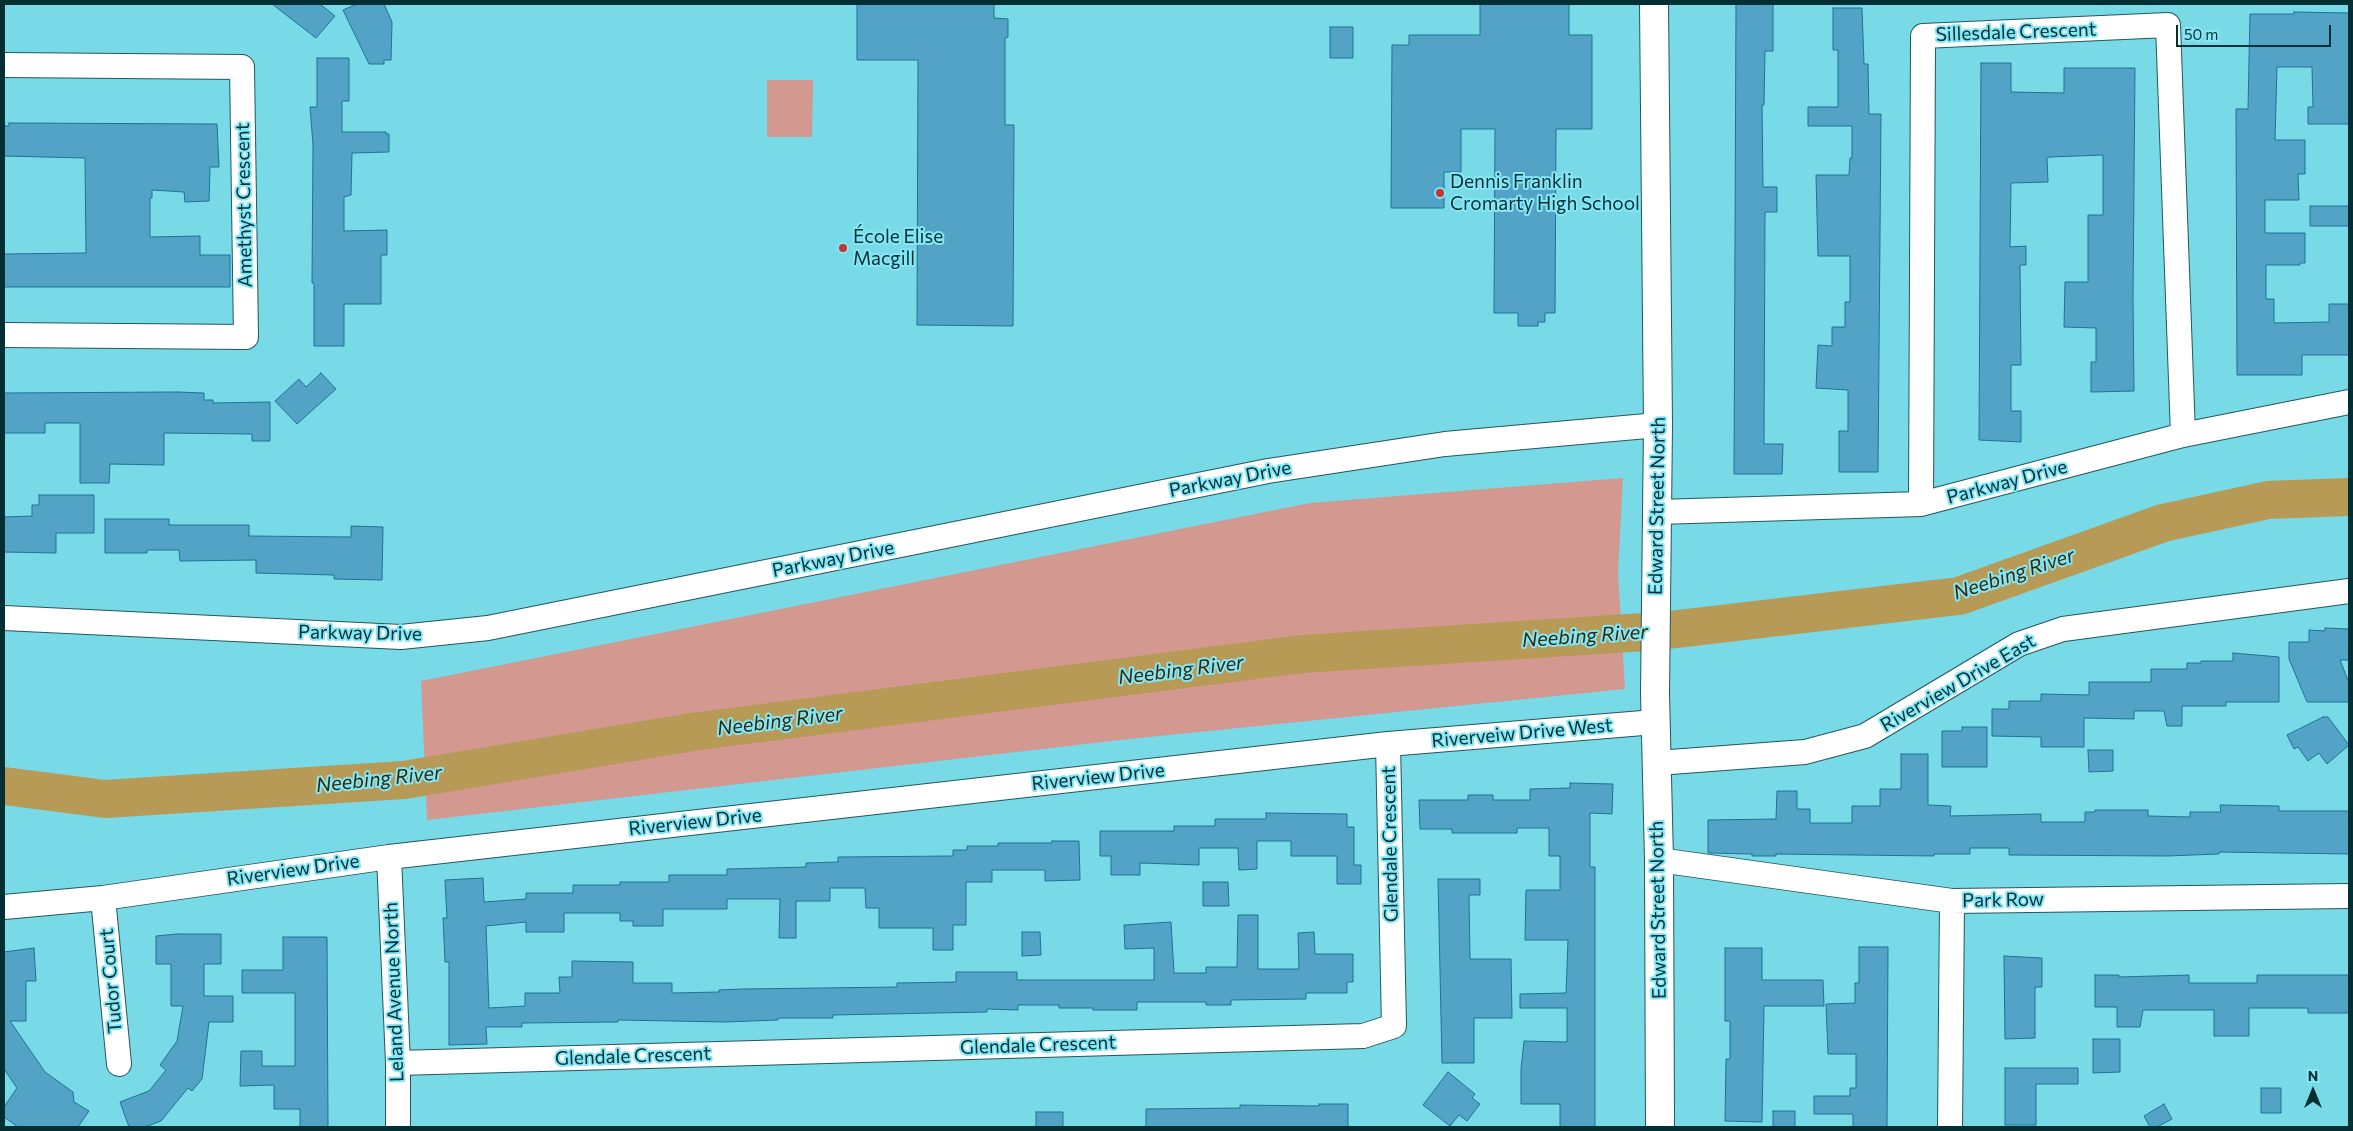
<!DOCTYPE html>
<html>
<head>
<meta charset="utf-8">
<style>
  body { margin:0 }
  #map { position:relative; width:2353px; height:1131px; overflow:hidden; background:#78d9e7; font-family:Commissioner,sans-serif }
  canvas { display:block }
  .frame { position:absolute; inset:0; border:5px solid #012f34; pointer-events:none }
  .north { position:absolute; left:2288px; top:1066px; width:50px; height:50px; -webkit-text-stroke:4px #85e6f5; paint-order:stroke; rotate:0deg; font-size:14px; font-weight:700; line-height:20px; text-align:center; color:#012f34 }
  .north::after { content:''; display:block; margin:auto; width:18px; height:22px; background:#012f34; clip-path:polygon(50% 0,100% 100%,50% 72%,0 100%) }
  .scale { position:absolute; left:2176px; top:25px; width:155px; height:22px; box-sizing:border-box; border:2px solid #012f34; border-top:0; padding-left:6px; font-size:15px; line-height:18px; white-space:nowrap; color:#012f34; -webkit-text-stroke:4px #85e6f5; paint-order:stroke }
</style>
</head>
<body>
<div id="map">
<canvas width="2353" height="1131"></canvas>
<div class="frame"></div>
<div class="north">N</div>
<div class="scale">50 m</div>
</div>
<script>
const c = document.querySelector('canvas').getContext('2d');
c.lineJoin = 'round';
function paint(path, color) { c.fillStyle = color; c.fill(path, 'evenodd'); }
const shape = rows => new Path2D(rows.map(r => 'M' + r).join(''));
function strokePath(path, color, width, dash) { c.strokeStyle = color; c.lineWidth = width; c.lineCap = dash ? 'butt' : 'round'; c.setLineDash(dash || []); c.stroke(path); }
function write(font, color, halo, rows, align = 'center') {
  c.font = font + ' Commissioner,sans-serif'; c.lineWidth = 4; c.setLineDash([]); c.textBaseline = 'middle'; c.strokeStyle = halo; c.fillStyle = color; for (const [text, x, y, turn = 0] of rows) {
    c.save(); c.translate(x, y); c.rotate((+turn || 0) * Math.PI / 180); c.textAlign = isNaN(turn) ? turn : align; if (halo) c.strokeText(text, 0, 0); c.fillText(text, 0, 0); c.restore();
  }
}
const green = shape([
  [767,80,813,80,812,137,767,137],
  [1623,478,1618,573,1625,689,1129,739,427,820,421,681,1310,503]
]);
const river = shape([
  [4,786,105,799,404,780,699,731,1303,654,1660,631,1959,596,2163,523,2268,500,2349,497]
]);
const building = shape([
  [272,4,320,4,335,16,316,38,272,4],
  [357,4,384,4,392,22,391,60,384,60,384,64,369,64,343,10,357,4],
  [857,4,994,4,994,18,1008,19,1008,37,1005,38,1005,125,1014,125,1013,326,917,325,918,60,857,60,857,4],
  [1480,4,1569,4,1569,35,1592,35,1592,129,1556,129,1555,313,1545,313,1545,322,1538,322,1538,326,1518,326,1518,313,1494,313,1495,129,1461,129,1461,172,1444,172,1444,208,1391,208,1392,45,1409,45,1409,35,1480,35,1480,4],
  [1736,4,1773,4,1773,51,1765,51,1764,105,1762,105,1763,187,1777,187,1777,212,1765,212,1764,444,1783,444,1782,474,1734,474,1736,4],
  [1833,8,1862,8,1864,64,1868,64,1869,114,1881,114,1878,472,1839,472,1839,431,1848,431,1848,390,1816,388,1818,345,1832,346,1832,327,1845,327,1845,302,1850,302,1850,256,1818,256,1816,175,1849,175,1850,158,1852,158,1852,126,1808,126,1808,107,1838,107,1838,50,1833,50,1833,8],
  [2294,12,2349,13,2349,124,2308,124,2308,107,2313,107,2312,67,2277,67,2275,140,2305,140,2305,174,2298,174,2299,200,2265,200,2265,233,2305,233,2305,263,2300,263,2300,265,2266,265,2266,299,2274,299,2274,323,2329,322,2329,304,2349,304,2349,355,2302,355,2302,375,2237,375,2236,109,2248,109,2250,14,2294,14,2294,12],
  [1330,27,1353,27,1353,58,1330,58,1330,27],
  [317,58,349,58,349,101,342,101,342,132,386,132,386,134,389,134,389,152,352,153,351,195,344,197,344,231,387,230,387,255,381,255,381,304,344,304,344,346,314,346,314,283,312,283,313,145,310,107,317,107,317,58],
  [1981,63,2011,63,2011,92,2064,93,2064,68,2135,68,2133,298,2134,391,2091,392,2091,362,2096,362,2096,328,2064,327,2065,282,2088,282,2088,215,2103,215,2103,155,2050,157,2047,158,2048,182,2011,183,2010,247,2026,246,2026,265,2020,265,2021,365,2011,365,2011,411,2021,411,2021,442,1979,440,1981,63],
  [9,123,217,124,219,167,210,167,209,201,185,202,184,192,152,190,152,198,150,198,150,237,200,236,200,255,230,255,230,287,4,287,4,254,86,253,85,158,4,156,4,126,9,126,9,123],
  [2310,206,2349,206,2349,226,2310,226,2310,206],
  [321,373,336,389,297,424,275,401,299,379,306,387,321,373],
  [178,392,204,393,204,400,213,400,213,403,270,402,270,441,252,441,252,434,164,433,164,465,110,464,109,483,80,483,80,423,45,423,45,433,4,433,4,393,178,392],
  [39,495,94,495,94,533,56,533,56,553,4,552,4,517,32,516,32,505,39,505,39,495],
  [105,519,169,519,169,525,249,525,249,536,351,537,351,526,383,527,382,580,334,579,334,575,256,573,256,560,180,561,179,550,147,550,147,553,105,553,105,519],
  [2325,628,2349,629,2349,660,2340,660,2349,683,2349,702,2307,702,2289,659,2289,642,2309,642,2309,630,2325,631,2325,628],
  [2233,653,2279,657,2279,702,2226,702,2226,706,2182,706,2182,726,2167,726,2164,711,2134,711,2134,719,2084,718,2084,747,2041,747,2041,737,1992,736,1992,709,2009,709,2009,701,2041,701,2041,694,2089,695,2089,682,2151,682,2151,669,2187,669,2187,663,2201,663,2201,661,2233,661,2233,653],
  [2323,717,2328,717,2349,745,2327,764,2319,753,2308,761,2298,747,2294,749,2287,735,2323,717],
  [1962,727,1987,727,1987,767,1942,767,1942,731,1962,731,1962,727],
  [2088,750,2113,750,2113,771,2089,772,2088,750],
  [1901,754,1928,754,1928,805,1951,806,1950,816,2041,814,2041,822,2085,822,2085,812,2095,812,2095,810,2148,810,2148,816,2190,817,2190,812,2221,812,2220,805,2279,806,2279,811,2349,811,2349,854,2219,852,2219,854,2167,856,2009,855,2009,848,1970,848,1970,854,1934,854,1934,856,1776,854,1776,856,1752,856,1752,854,1708,853,1708,820,1776,819,1777,791,1797,791,1797,809,1810,809,1810,823,1852,823,1852,806,1880,806,1880,789,1901,789,1901,754],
  [1570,783,1613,784,1612,814,1590,813,1590,867,1595,867,1595,1127,1560,1127,1560,1104,1521,1104,1521,1069,1524,1041,1567,1042,1567,1008,1520,1008,1520,994,1566,993,1568,940,1525,940,1526,890,1560,890,1560,856,1549,856,1549,828,1517,828,1517,833,1452,833,1452,829,1420,829,1419,800,1468,800,1468,795,1493,795,1493,800,1530,800,1530,789,1570,788,1570,783],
  [1266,813,1347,814,1347,827,1354,827,1354,865,1361,865,1361,884,1337,884,1337,856,1291,856,1291,841,1257,841,1257,869,1239,870,1238,848,1199,848,1199,865,1140,863,1140,875,1111,875,1111,856,1100,856,1100,831,1174,831,1174,826,1215,826,1215,819,1266,819,1266,813],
  [1052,841,1079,841,1080,880,1045,881,1045,870,992,870,992,882,966,882,966,925,953,925,953,950,933,950,933,928,879,928,879,908,866,908,865,888,830,888,830,901,796,901,796,938,779,938,780,899,727,899,727,909,663,909,663,926,633,926,633,921,620,921,620,913,564,913,564,932,526,932,526,922,486,926,489,1008,525,1006,525,993,560,993,559,977,572,977,572,961,633,962,633,983,672,983,672,993,719,992,719,990,744,989,897,987,897,983,956,982,956,972,1017,972,1017,980,1154,980,1154,948,1125,949,1124,925,1171,922,1174,973,1206,973,1206,967,1237,967,1238,915,1258,915,1258,969,1299,969,1298,933,1314,932,1315,954,1353,954,1353,982,1347,982,1347,993,1306,993,1306,999,1231,1000,1231,1005,1206,1005,1206,1002,1137,1002,1137,1010,1093,1010,1093,1008,1059,1008,1059,1005,1018,1005,1018,1010,987,1009,987,1012,833,1015,833,1018,778,1018,778,1020,725,1022,618,1020,618,1022,522,1023,522,1027,486,1027,487,1044,449,1045,449,962,445,962,443,918,447,918,445,880,483,878,484,902,526,899,526,893,573,893,573,885,620,885,620,882,669,882,669,875,727,875,727,869,806,867,806,863,838,862,838,857,953,856,953,850,967,850,967,846,998,846,998,843,1052,843,1052,841],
  [1438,879,1480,879,1480,895,1469,895,1470,959,1511,959,1512,1018,1474,1018,1474,1063,1442,1063,1438,879],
  [1203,882,1228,882,1229,906,1203,906,1203,882],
  [1022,932,1040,932,1041,955,1022,956,1022,932],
  [177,934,221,934,221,964,204,964,204,996,233,996,233,1022,209,1022,202,1079,192,1091,188,1088,161,1121,145,1127,129,1127,120,1102,149,1091,166,1070,160,1065,177,1041,183,1006,171,1006,171,964,156,964,156,936,177,934],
  [283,937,327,937,328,1127,300,1127,300,1109,274,1109,274,1085,240,1086,241,1051,262,1051,262,1066,295,1066,295,993,242,993,242,970,283,970,283,937],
  [1859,947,1888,947,1887,1127,1853,1127,1853,1114,1814,1114,1814,1096,1850,1096,1850,1088,1856,1088,1856,1054,1828,1054,1826,1004,1855,1003,1855,983,1859,983,1859,947],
  [34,948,36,981,26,981,26,1021,10,1021,45,1072,73,1092,74,1102,89,1111,78,1127,18,1127,4,1117,4,1107,17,1088,4,1069,4,952,34,948],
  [1725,948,1762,948,1762,980,1823,980,1824,1006,1764,1006,1762,1122,1725,1121,1726,1059,1730,1059,1730,1021,1725,1021,1725,948],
  [2004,956,2042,958,2042,987,2035,987,2035,1038,2005,1039,2004,956],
  [2095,975,2119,975,2119,977,2189,975,2189,983,2257,983,2257,975,2349,975,2349,1013,2308,1013,2308,1008,2249,1008,2249,1036,2214,1036,2214,1010,2143,1010,2140,1027,2117,1027,2117,1007,2095,1007,2095,975],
  [2093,1039,2120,1039,2120,1072,2093,1073,2093,1039],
  [2005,1068,2078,1068,2078,1084,2036,1084,2036,1125,2005,1125,2005,1068],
  [1448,1072,1475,1094,1472,1098,1480,1104,1467,1121,1459,1115,1450,1126,1423,1105,1448,1072],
  [2261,1088,2281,1088,2281,1113,2261,1113,2261,1088],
  [1319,1104,1348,1104,1348,1127,1146,1127,1146,1109,1240,1108,1240,1105,1319,1106,1319,1104],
  [2164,1104,2172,1119,2157,1127,2150,1127,2144,1116,2164,1104],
  [1773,1111,1795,1111,1795,1127,1773,1127,1773,1111],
  [1036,1112,1063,1112,1063,1127,1036,1127,1036,1112]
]);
const minor = shape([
  [4,65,242,67,246,337,4,335],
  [1921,504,1923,36,2168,25,2183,435],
  [1658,512,1921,504,2183,435,2349,402],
  [4,618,401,637,488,628,1268,471,1445,444,1658,425],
  [1657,763,1805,752,1865,736,2019,644,2063,629,2349,591],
  [389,857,398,1063,398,1127],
  [1659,860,1952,901,2349,896],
  [103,898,119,1064],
  [4,907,103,898,389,857,1388,744,1655,722],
  [398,1063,1363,1036,1394,1026,1388,744],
  [1950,1127,1952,901]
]);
const secondary = shape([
  [1654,4,1658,425,1655,693,1659,860,1660,1127]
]);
const markers = [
  [1440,193,5,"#c4362d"],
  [843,248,5,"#c4362d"]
];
const streetNames = [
  ["Sillesdale Crescent",2016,32,-2],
  ["Amethyst Crescent",244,205,-91],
  ["Parkway Drive",1230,479,-11],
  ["Parkway Drive",2007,482,-15],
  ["Edward Street North",1657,506,-89],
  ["Parkway Drive",833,559,-11],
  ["Parkway Drive",360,633,1],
  ["Riverview Drive East",1958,683,-30],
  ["Riverveiw Drive West",1522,733,-5],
  ["Riverview Drive",1098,777,-6],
  ["Riverview Drive",695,822,-6],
  ["Glendale Crescent",1390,844,-91],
  ["Riverview Drive",293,870,-8],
  ["Park Row",2003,900,-1],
  ["Edward Street North",1658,910,-91],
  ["Tudor Court",111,981,-95],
  ["Leland Avenue North",394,992,-92],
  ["Glendale Crescent",1038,1045,-2],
  ["Glendale Crescent",633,1056,-2]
];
const poiNames = [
  ["Dennis Franklin",1450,182],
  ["Cromarty High School",1450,204],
  ["École Elise",853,237],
  ["Macgill",853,259]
];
const waterNames = [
  ["Neebing River",2014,574,-18],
  ["Neebing River",1585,636,-4],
  ["Neebing River",1181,670,-7],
  ["Neebing River",780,721,-7],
  ["Neebing River",379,779,-6]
];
paint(green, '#d3988f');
strokePath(river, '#b69a55', 38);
paint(building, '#52a3c6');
strokePath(building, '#1b7494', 1);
strokePath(minor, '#23575f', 26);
strokePath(secondary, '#23575f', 30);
strokePath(minor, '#fff', 24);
strokePath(secondary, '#fff', 28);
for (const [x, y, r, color] of markers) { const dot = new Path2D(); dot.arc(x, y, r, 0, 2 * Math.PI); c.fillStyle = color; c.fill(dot); strokePath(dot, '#85e6f5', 2); }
write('19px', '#012f34', '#85e6f5', streetNames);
write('19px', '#012f34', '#85e6f5', poiNames, 'left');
write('italic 20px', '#342808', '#85e6f5', waterNames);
</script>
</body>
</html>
